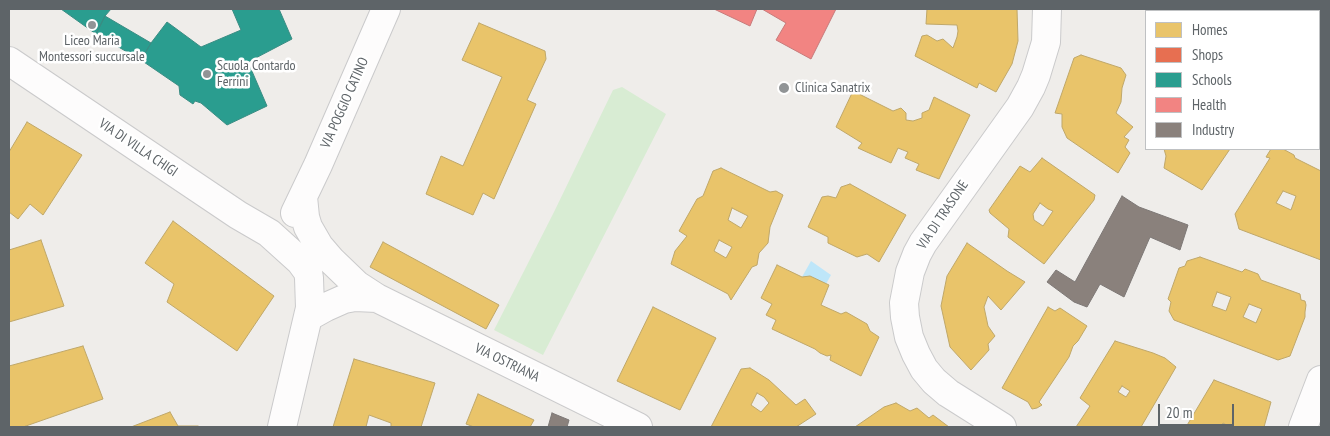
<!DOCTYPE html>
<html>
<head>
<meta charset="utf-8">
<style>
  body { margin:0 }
  #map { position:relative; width:1330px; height:436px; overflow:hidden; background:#efedea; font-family:"PT Sans Narrow",sans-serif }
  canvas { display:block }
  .frame { position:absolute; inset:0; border:10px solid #5e6468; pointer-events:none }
  .legend { position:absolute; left:1145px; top:10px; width:175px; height:140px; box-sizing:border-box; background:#fff; border:1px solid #bfc1c3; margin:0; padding:6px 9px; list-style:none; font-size:15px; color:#5e6468 }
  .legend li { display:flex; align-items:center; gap:10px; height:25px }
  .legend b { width:25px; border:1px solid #bfc1c3 }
  .scale { position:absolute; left:1158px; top:404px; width:76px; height:22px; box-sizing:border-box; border:2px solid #5e6468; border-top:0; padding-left:6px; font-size:15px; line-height:18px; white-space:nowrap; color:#5e6468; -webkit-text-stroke:4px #fff; paint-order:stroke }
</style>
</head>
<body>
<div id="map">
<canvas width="1330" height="436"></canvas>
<div class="frame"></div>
<ul class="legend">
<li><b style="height:14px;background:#e9c46a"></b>Homes</li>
<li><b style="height:14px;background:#e76f51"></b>Shops</li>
<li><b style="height:14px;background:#2a9d8f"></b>Schools</li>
<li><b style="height:14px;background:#f28482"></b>Health</li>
<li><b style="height:14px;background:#8a817c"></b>Industry</li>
</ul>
<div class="scale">20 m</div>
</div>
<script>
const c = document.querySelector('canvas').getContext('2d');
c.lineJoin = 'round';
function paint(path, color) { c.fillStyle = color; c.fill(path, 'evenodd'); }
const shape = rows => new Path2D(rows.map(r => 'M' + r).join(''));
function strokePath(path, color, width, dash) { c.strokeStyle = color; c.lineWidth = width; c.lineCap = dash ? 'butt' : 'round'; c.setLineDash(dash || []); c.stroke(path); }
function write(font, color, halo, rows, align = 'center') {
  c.font = font + ' "PT Sans Narrow",sans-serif'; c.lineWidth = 5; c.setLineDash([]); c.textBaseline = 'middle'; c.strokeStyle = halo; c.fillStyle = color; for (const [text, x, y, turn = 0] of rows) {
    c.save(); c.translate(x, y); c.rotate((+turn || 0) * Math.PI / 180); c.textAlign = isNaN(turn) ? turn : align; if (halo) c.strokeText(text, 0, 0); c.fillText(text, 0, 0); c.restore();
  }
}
const green = shape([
  [622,87,666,114,543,355,494,330,554,212,613,90]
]);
const water = shape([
  [811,261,831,275,826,284,802,277]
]);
const homes = shape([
  [927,9,1017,9,1018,41,1012,64,996,92,979,83,977,88,915,56,922,36,927,35,937,41,943,39,953,48,957,37,958,31,957,25,926,24,927,9],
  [479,23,545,51,546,59,527,100,536,104,494,199,483,193,473,215,426,194,441,156,463,166,502,77,462,60,479,23],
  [1081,55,1121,68,1126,75,1122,88,1121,102,1116,113,1133,127,1124,137,1129,140,1125,147,1130,153,1118,173,1067,138,1062,127,1062,114,1055,113,1074,58,1081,55],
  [853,91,893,111,901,108,906,113,906,120,913,121,922,118,922,113,929,110,934,97,970,115,939,179,916,170,919,164,905,158,908,152,898,148,891,163,858,148,862,143,836,127,853,91],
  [27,122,82,155,43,215,30,204,18,219,9,212,9,152,27,122],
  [1164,149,1230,149,1202,190,1164,168,1166,156,1164,149],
  [1271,149,1283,149,1294,155,1295,158,1321,171,1321,260,1239,229,1235,214,1270,158,1266,157,1271,149],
  [1283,191,1296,196,1291,210,1276,203,1283,191],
  [1042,158,1095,195,1094,200,1044,264,1008,237,1009,229,990,213,989,210,1020,166,1030,172,1042,158],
  [1040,203,1048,209,1053,211,1043,226,1034,220,1033,214,1040,203],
  [721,168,770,192,776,191,783,195,770,227,768,243,759,253,757,265,752,267,731,300,728,294,671,264,675,251,687,236,679,231,697,199,703,196,713,171,721,168],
  [732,208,748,216,741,228,728,220,732,208],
  [719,240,732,247,726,258,714,251,719,240],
  [850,184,906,215,879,262,867,254,857,257,828,243,828,237,808,227,822,197,828,196,836,198,841,187,850,184],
  [173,221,274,296,237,351,167,302,174,284,145,263,173,221],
  [41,240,64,306,9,322,9,250,41,240],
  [383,242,499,305,486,329,370,267,383,242],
  [967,243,1007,271,1025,282,1001,310,988,296,984,307,988,326,995,336,988,344,989,350,971,370,950,347,941,306,947,276,967,243],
  [1200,257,1242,272,1245,269,1258,274,1261,280,1300,294,1301,300,1305,301,1306,305,1305,312,1305,317,1290,356,1278,360,1174,320,1169,311,1171,302,1168,299,1179,268,1185,266,1187,261,1200,257],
  [1217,292,1231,297,1226,311,1212,306,1217,292],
  [1249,304,1262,309,1256,323,1243,317,1249,304],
  [777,265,802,277,810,276,829,285,821,305,841,314,846,312,867,324,870,331,879,337,861,376,830,360,831,355,827,356,820,353,815,349,772,329,776,320,766,315,772,304,761,298,777,265],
  [653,307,716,338,680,410,617,381,653,307],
  [1048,307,1055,311,1060,308,1087,326,1078,341,1073,346,1069,357,1039,402,1042,405,1037,408,1032,409,1028,402,1002,388,1048,307],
  [1115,341,1153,353,1165,358,1176,367,1141,427,1076,427,1090,406,1080,398,1115,341],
  [1122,386,1130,391,1126,397,1118,392,1122,386],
  [83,346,103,399,23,427,9,427,9,366,83,346],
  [354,359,435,383,421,427,391,427,391,423,369,415,366,427,333,427,354,359],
  [750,368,769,380,796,405,805,399,816,414,796,427,711,427,741,369,750,368],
  [757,393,764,397,769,403,761,412,751,405,757,393],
  [1214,380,1271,402,1264,427,1230,427,1223,423,1221,427,1186,427,1214,380],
  [478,394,534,420,530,427,474,427,466,424,478,394],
  [896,403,910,411,917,408,929,418,933,415,949,427,855,427,884,407,896,403],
  [170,412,178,426,198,426,200,427,131,427,170,412]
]);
const shops = shape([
  [1254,9,1317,9,1321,11,1321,86,1319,84,1319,11,1256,11,1254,9]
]);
const schools = shape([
  [61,9,111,9,105,16,96,34,61,9],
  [232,9,279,9,292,39,248,62,267,106,227,125,201,103,195,101,193,104,180,95,179,86,141,60,151,43,167,22,201,47,241,30,232,9],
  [105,16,151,43,141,60,96,34,105,16]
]);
const health = shape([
  [714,9,757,9,750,26,714,9],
  [762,9,836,9,811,59,776,40,786,23,762,9]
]);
const industry = shape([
  [1122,196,1139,207,1188,225,1180,250,1150,237,1124,297,1100,284,1087,307,1074,302,1047,282,1056,270,1075,282,1122,196],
  [552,413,569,420,567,427,548,427,552,413]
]);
const street = shape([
  [9,61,238,215,269,233,300,261,308,272,309,278,310,308,282,427],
  [303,197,305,217,308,227,319,246,331,260,357,285,377,298,638,427],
  [295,213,318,165,386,9],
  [308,317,326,307,344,299,355,297,377,298],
  [1002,427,948,393,934,381,924,369,916,354,909,337,905,317,904,303,910,272,917,254,923,243,1020,107,1031,87,1036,75,1046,42,1047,9],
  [1303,427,1321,380]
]);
const secondary = shape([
  [1205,9,1206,11],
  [1319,128,1321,130]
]);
const markers = [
  [92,25,5,"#919496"],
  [207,74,5,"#919496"],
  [784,88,6,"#919496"]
];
const poiNames = [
  ["Liceo Maria",92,41,"center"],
  ["Montessori succursale",92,57,"center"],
  ["Scuola Contardo",217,66],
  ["Ferrini",217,82],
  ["Clinica Sanatrix",795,88]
];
const streetNames = [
  ["VIA POGGIO CATINO",345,103,-66],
  ["VIA DI VILLA CHIGI",138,148,34],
  ["VIA DI TRASONE",943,215,-56],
  ["VIA OSTRIANA",507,363,26]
];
paint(green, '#d8ecd3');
paint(water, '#bee6f9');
paint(homes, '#e9c46a');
strokePath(homes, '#bfa769', 1);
paint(shops, '#e76f51');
strokePath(shops, '#be6c58', 1);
paint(schools, '#2a9d8f');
strokePath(schools, '#3a8c83', 1);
paint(health, '#f28482');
strokePath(health, '#c67a7a', 1);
paint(industry, '#8a817c');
strokePath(industry, '#7d7876', 1);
strokePath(street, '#cacacb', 30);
strokePath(secondary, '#cbcbcc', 30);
strokePath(street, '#fdfcfc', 28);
strokePath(secondary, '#fdfcfc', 28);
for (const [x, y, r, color] of markers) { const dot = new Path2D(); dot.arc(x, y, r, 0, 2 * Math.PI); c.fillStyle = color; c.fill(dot); strokePath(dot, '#fff', 2); }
write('14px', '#5e6468', '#fff', poiNames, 'left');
write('14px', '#5e6468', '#fff', streetNames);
</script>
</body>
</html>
